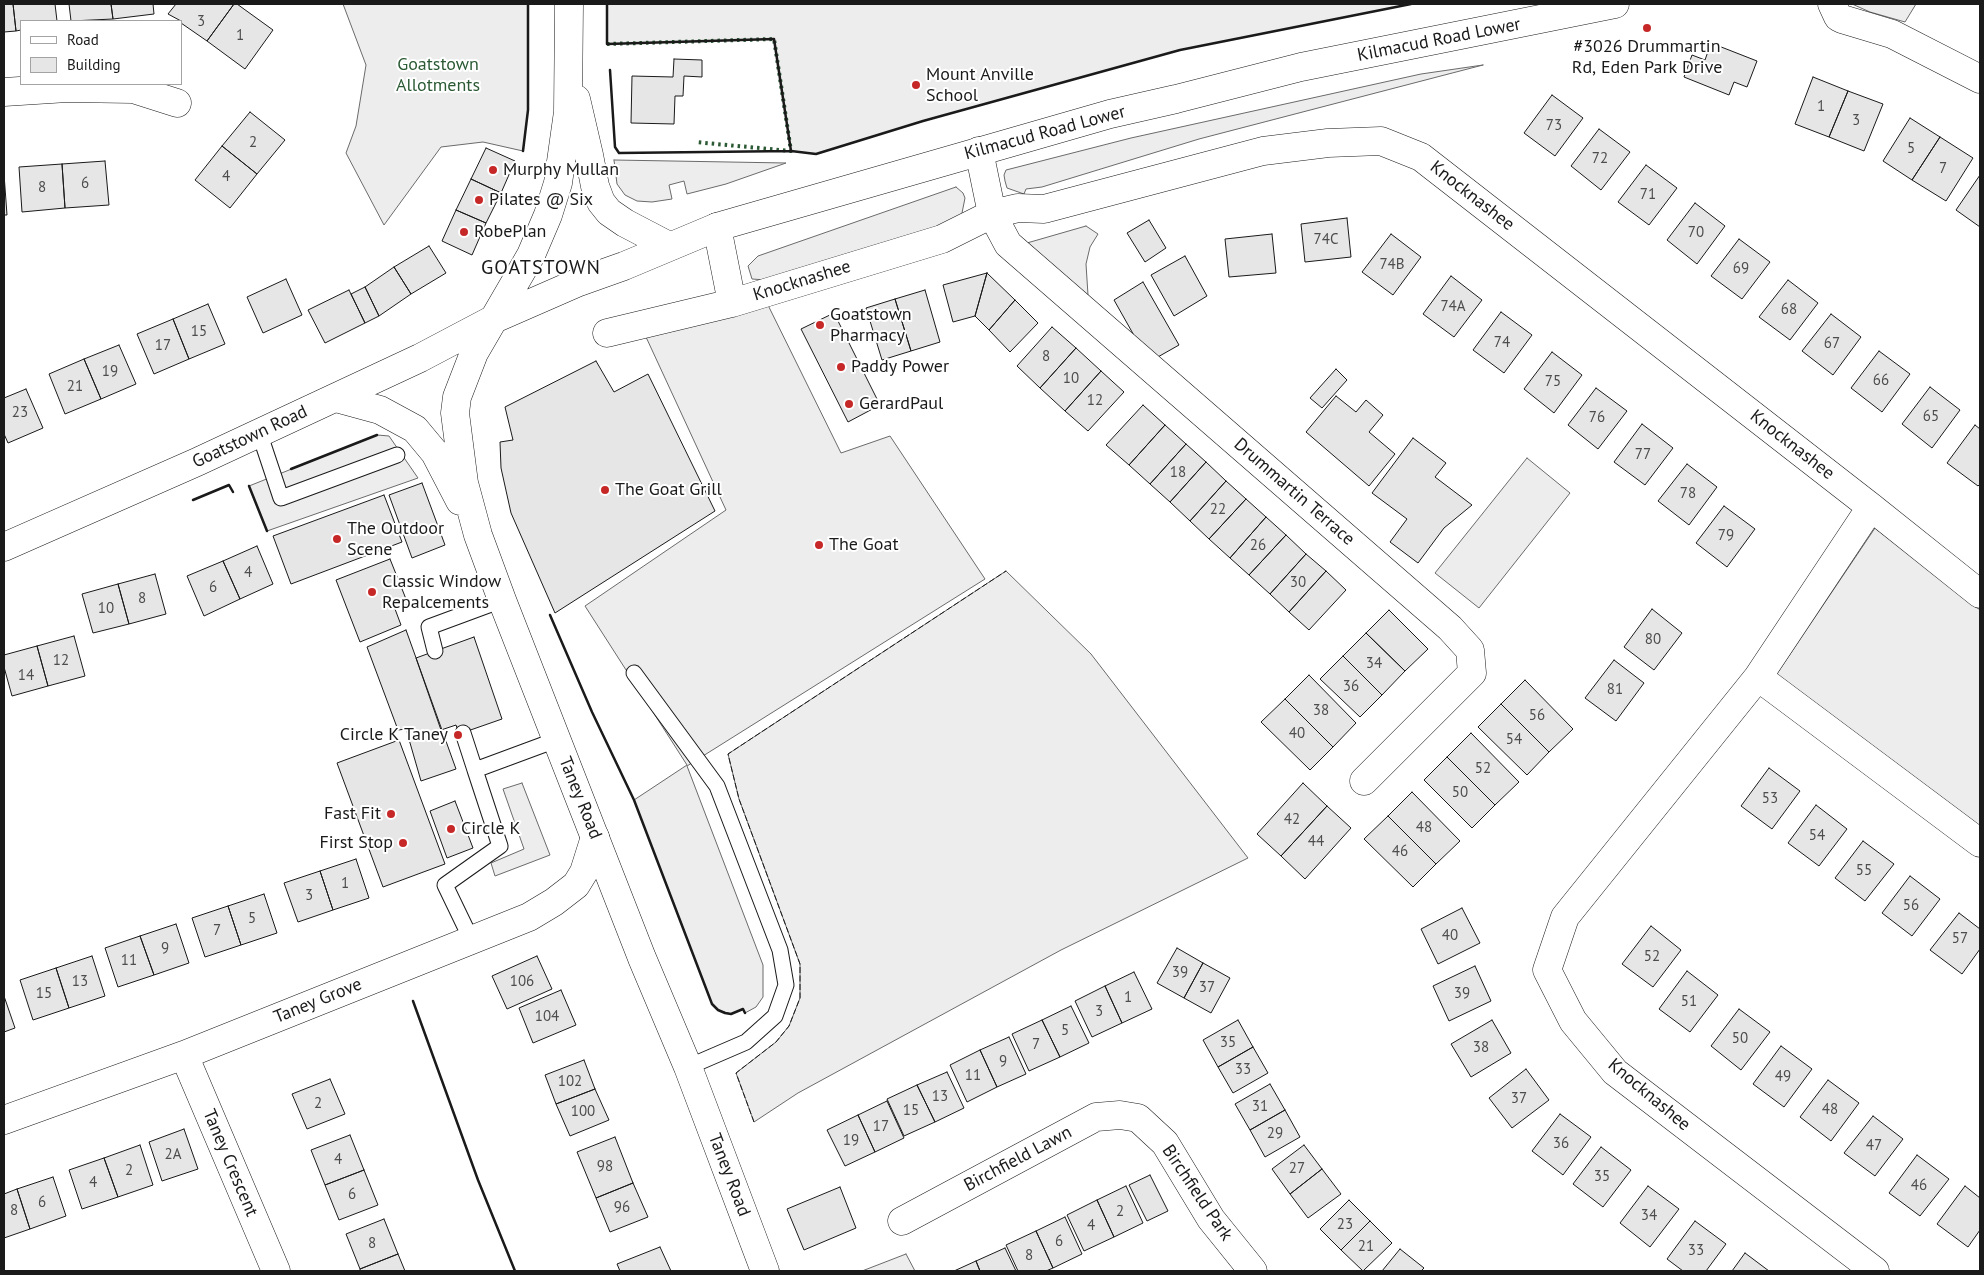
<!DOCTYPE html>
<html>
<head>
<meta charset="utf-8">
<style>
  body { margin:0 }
  #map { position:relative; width:1984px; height:1275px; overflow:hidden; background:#fff; font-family:"PT Sans",sans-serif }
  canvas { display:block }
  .frame { position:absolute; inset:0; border:5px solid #1a1a1a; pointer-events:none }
  .legend { position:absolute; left:20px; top:20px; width:162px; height:65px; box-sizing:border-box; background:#fff; border:1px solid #a3a3a3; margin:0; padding:6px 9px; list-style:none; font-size:15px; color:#1a1a1a }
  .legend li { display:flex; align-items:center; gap:10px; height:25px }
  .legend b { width:25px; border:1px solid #a3a3a3 }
</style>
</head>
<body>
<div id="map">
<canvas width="1984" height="1275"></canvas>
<div class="frame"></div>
<ul class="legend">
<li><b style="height:6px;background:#fff"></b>Road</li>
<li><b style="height:14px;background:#e6e6e6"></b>Building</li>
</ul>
</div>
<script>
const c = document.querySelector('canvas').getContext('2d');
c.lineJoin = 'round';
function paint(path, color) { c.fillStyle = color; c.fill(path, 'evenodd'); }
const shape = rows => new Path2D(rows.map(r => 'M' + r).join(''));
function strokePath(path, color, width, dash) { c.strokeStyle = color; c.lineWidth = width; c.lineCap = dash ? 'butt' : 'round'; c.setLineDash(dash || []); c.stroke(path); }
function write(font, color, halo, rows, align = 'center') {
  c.font = font + ' "PT Sans",sans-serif'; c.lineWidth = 4; c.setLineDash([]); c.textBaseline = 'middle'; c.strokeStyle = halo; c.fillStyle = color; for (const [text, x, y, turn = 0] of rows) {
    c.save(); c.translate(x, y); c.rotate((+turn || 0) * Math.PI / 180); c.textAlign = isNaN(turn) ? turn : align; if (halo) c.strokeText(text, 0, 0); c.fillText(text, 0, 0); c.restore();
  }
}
const built = shape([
  [343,4,528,4,528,110,523,151,483,142,441,147,384,225,346,153,356,126,366,65,343,4],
  [607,4,1411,4,1180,50,923,121,816,154,791,151,774,39,607,44,607,4],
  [1852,4,1916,4,1905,22,1870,12,1852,4],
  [1483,65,1199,139,1042,187,1026,189,1024,194,1007,188,1005,181,1004,175,1006,170,1010,169,1131,138,1421,74,1483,65],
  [614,160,786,163,726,184,687,194,684,181,669,185,672,199,652,202,637,201,625,195,617,184,614,160],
  [956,187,963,193,965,198,962,213,956,221,766,280,752,279,748,266,758,256,956,187],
  [1086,226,1098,234,1090,247,1086,264,1088,295,1070,286,1020,245,1086,226],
  [765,299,841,453,890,436,985,579,687,766,763,965,763,997,756,1007,745,1013,743,1009,731,1014,718,1010,712,1004,634,800,687,765,585,606,726,510,646,337,765,299],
  [377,435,389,436,418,478,267,531,249,486,377,435],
  [1527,458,1570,493,1479,608,1435,573,1527,458],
  [1875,528,1980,610,1980,825,1978,829,1770,684,1875,528],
  [1006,571,1091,654,1248,858,1061,950,798,1093,754,1122,736,1073,776,1042,789,1026,800,998,800,964,739,799,728,754,1006,571],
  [522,783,550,855,495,876,491,863,524,849,503,789,522,783],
  [906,1254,915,1271,862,1271,906,1254]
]);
const building = shape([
  [4,4,13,4,16,31,4,32,4,4],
  [13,4,55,4,57,21,21,21,21,30,16,31,13,4],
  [69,4,111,4,113,19,71,21,69,4],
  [111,4,153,4,154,14,113,19,111,4],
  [176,4,234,4,207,41,181,23,181,21,168,14,176,4],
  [234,4,237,4,273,30,245,69,207,41,234,4],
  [1711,43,1757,61,1747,87,1734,82,1729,95,1684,77,1692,55,1705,60,1711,43],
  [674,59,702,60,702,77,684,76,683,96,675,96,674,124,631,123,632,76,673,77,674,59],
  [1813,77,1848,91,1829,137,1795,124,1813,77],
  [1848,91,1883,104,1864,151,1829,137,1848,91],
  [1552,95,1583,118,1555,156,1524,133,1552,95],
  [250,112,285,140,257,174,222,146,250,112],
  [1910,118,1940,137,1912,180,1883,161,1910,118],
  [1599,129,1630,152,1601,190,1571,166,1599,129],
  [1940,137,1973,158,1946,201,1912,180,1940,137],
  [222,146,257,174,230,208,195,180,222,146],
  [486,148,515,161,501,193,471,179,486,148],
  [105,161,109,205,65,208,62,164,105,161],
  [62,164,65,208,22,212,19,167,62,164],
  [1646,165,1677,188,1649,225,1618,202,1646,165],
  [4,174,7,215,4,215,4,174],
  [1980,175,1980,227,1956,210,1980,175],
  [471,179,501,193,486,223,456,210,471,179],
  [1695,203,1725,226,1697,264,1667,240,1695,203],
  [456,210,486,223,472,255,442,241,456,210],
  [1347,218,1351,257,1305,262,1301,224,1347,218],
  [1149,220,1166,248,1145,262,1127,233,1149,220],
  [1272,234,1276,273,1229,277,1225,239,1272,234],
  [1391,234,1421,257,1393,295,1362,272,1391,234],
  [1739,239,1770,262,1742,299,1711,276,1739,239],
  [429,246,446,273,411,294,394,267,429,246],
  [1185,256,1207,296,1174,316,1151,275,1185,256],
  [394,267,411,294,379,316,365,287,394,267],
  [987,273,1015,300,989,330,975,316,987,273],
  [987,273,975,316,953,322,943,285,987,273],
  [1451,276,1482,300,1454,337,1423,314,1451,276],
  [286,279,302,315,263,333,247,297,286,279],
  [1788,280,1818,303,1790,340,1759,317,1788,280],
  [1143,282,1179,345,1149,362,1114,300,1143,282],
  [365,287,379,316,365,323,351,294,365,287],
  [349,290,365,323,325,343,308,310,349,290],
  [925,290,940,342,911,351,895,299,925,290],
  [895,299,911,351,882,360,866,308,895,299],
  [1015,300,1038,323,1010,352,989,330,1015,300],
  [208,304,225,344,189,359,173,319,208,304],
  [1501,312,1532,335,1504,373,1473,350,1501,312],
  [834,313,880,405,848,422,801,329,834,313],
  [1831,314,1861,337,1833,375,1802,351,1831,314],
  [173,319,189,359,154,374,137,334,173,319],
  [1052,327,1076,348,1040,388,1017,366,1052,327],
  [119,345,136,384,101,399,84,359,119,345],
  [1076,348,1101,371,1065,411,1040,388,1076,348],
  [1879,351,1910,374,1882,412,1851,388,1879,351],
  [1552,352,1582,375,1554,413,1524,389,1552,352],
  [84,359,101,399,65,414,49,374,84,359],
  [596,361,614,392,648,374,715,511,555,613,511,513,501,468,500,442,513,440,505,407,596,361],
  [1336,369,1347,380,1322,408,1310,398,1336,369],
  [1101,371,1124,392,1088,431,1065,411,1101,371],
  [1930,387,1960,410,1932,448,1902,424,1930,387],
  [1596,388,1627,411,1598,449,1568,425,1596,388],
  [26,389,43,428,8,443,4,434,4,398,26,389],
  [1336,396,1356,412,1366,400,1383,415,1369,432,1395,454,1369,486,1306,432,1336,396],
  [1143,405,1165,425,1129,465,1106,445,1143,405],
  [1642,424,1673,448,1645,485,1614,462,1642,424],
  [1165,425,1186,444,1150,484,1129,465,1165,425],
  [1975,425,1980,429,1980,484,1978,486,1947,463,1975,425],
  [1413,438,1446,463,1435,477,1472,505,1444,528,1418,563,1390,542,1407,519,1372,493,1413,438],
  [1186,444,1206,462,1170,502,1150,484,1186,444],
  [1206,462,1226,481,1190,521,1170,502,1206,462],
  [1687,464,1717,487,1689,525,1658,501,1687,464],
  [1226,481,1246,499,1209,539,1190,521,1226,481],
  [422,483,445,545,412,558,389,495,422,483],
  [384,495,402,542,291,584,273,536,384,495],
  [1246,499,1266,517,1230,558,1209,539,1246,499],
  [1724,506,1755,529,1727,567,1696,543,1724,506],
  [1266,517,1286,535,1249,575,1230,558,1266,517],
  [1286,535,1306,554,1270,594,1249,575,1286,535],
  [257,546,273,584,240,599,223,561,257,546],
  [1306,554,1326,571,1289,612,1270,594,1306,554],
  [390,559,408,604,395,609,401,625,360,642,336,580,390,559],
  [223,561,240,599,204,616,187,576,223,561],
  [1326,571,1346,590,1309,630,1289,612,1326,571],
  [155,574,166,614,129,624,118,584,155,574],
  [118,584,129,624,93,633,82,594,118,584],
  [1652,609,1682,633,1654,670,1624,647,1652,609],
  [1389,610,1428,649,1405,671,1366,633,1389,610],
  [406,630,456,769,421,781,406,729,398,730,367,647,406,630],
  [1366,633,1405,671,1382,695,1343,656,1366,633],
  [74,636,85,676,48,686,37,646,74,636],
  [474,637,502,719,459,734,456,725,441,730,416,658,474,637],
  [37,646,48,686,12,696,4,667,4,655,37,646],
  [1343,656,1382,695,1360,717,1320,679,1343,656],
  [1614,660,1644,683,1616,721,1585,698,1614,660],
  [1309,675,1356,723,1333,747,1285,699,1309,675],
  [1525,680,1573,729,1549,752,1501,704,1525,680],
  [1285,699,1333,747,1310,770,1261,722,1285,699],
  [1501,704,1549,752,1527,775,1478,727,1501,704],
  [1471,733,1519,782,1495,805,1447,757,1471,733],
  [399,740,445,864,383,887,337,763,399,740],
  [1447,757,1495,805,1472,828,1424,780,1447,757],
  [1769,768,1800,791,1772,829,1741,806,1769,768],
  [1303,783,1327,806,1281,856,1257,834,1303,783],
  [1412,792,1460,841,1436,864,1388,816,1412,792],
  [455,801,473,848,447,858,430,811,455,801],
  [1816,805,1847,829,1819,866,1788,843,1816,805],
  [1327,806,1351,828,1305,879,1281,856,1327,806],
  [1388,816,1436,864,1413,887,1364,839,1388,816],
  [1863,841,1894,864,1865,901,1835,878,1863,841],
  [356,859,369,898,333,910,320,871,356,859],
  [320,871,333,910,298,922,284,883,320,871],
  [1910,876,1940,899,1912,936,1882,913,1910,876],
  [264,894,277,933,241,945,228,906,264,894],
  [228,906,241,945,205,957,192,918,228,906],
  [1462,908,1480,943,1438,964,1421,929,1462,908],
  [1959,913,1980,929,1980,949,1962,974,1930,950,1959,913],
  [176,924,189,963,154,975,140,936,176,924],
  [1651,926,1681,950,1653,987,1622,964,1651,926],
  [140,936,154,975,118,987,105,948,140,936],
  [1177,948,1203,963,1184,998,1157,983,1177,948],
  [92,956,105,996,69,1008,56,968,92,956],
  [537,956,552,989,507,1009,492,976,537,956],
  [1203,963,1230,978,1211,1013,1184,998,1203,963],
  [1475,966,1491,1001,1449,1021,1433,986,1475,966],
  [56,968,69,1008,33,1020,20,980,56,968],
  [1687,971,1718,995,1690,1032,1659,1009,1687,971],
  [1134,972,1152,1009,1122,1023,1105,986,1134,972],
  [1105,986,1122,1023,1092,1037,1075,1001,1105,986],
  [561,990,576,1025,533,1043,519,1008,561,990],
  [4,996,15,1028,4,1032,4,996],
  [1071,1006,1089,1043,1060,1057,1042,1020,1071,1006],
  [1739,1009,1770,1032,1741,1070,1711,1046,1739,1009],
  [1042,1020,1060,1057,1029,1071,1012,1034,1042,1020],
  [1238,1020,1253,1047,1218,1067,1203,1040,1238,1020],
  [1492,1020,1511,1053,1471,1077,1451,1044,1492,1020],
  [1009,1037,1026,1074,997,1087,980,1050,1009,1037],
  [1781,1046,1812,1069,1784,1107,1753,1084,1781,1046],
  [1253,1047,1268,1073,1233,1093,1218,1067,1253,1047],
  [980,1050,997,1087,967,1102,950,1065,980,1050],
  [584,1060,595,1089,556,1104,545,1075,584,1060],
  [1526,1069,1549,1100,1512,1128,1489,1098,1526,1069],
  [947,1072,964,1108,935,1122,917,1085,947,1072],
  [330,1079,345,1114,307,1129,292,1094,330,1079],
  [1828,1080,1859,1103,1831,1141,1800,1117,1828,1080],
  [1270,1084,1285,1110,1250,1130,1235,1104,1270,1084],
  [917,1085,935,1122,904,1136,887,1099,917,1085],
  [595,1089,609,1120,570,1136,556,1104,595,1089],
  [887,1101,904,1138,875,1152,858,1115,887,1101],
  [1285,1110,1300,1137,1265,1157,1250,1130,1285,1110],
  [1560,1114,1591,1137,1563,1175,1532,1151,1560,1114],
  [858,1115,875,1152,845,1166,827,1130,858,1115],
  [1873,1116,1903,1139,1875,1176,1844,1153,1873,1116],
  [184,1129,198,1169,162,1181,149,1142,184,1129],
  [350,1135,364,1170,325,1185,311,1150,350,1135],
  [615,1137,633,1183,596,1198,577,1152,615,1137],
  [140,1145,153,1185,118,1197,104,1158,140,1145],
  [1304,1145,1322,1169,1290,1194,1272,1169,1304,1145],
  [1601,1147,1631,1170,1603,1207,1573,1184,1601,1147],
  [1917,1155,1949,1179,1920,1216,1889,1193,1917,1155],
  [104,1158,118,1197,82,1209,69,1170,104,1158],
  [1322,1169,1341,1194,1308,1218,1290,1194,1322,1169],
  [364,1170,378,1205,339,1220,325,1185,364,1170],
  [1150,1175,1168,1211,1147,1221,1129,1185,1150,1175],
  [53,1177,66,1216,30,1229,17,1189,53,1177],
  [633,1183,648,1217,610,1232,596,1198,633,1183],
  [1126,1186,1143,1223,1114,1237,1097,1200,1126,1186],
  [1648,1186,1679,1209,1650,1247,1620,1223,1648,1186],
  [1965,1186,1980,1198,1980,1230,1968,1247,1937,1224,1965,1186],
  [840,1187,856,1228,804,1250,787,1209,840,1187],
  [17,1189,30,1229,4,1238,4,1194,17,1189],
  [1097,1200,1114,1237,1084,1251,1067,1215,1097,1200],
  [1349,1200,1370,1221,1341,1250,1320,1229,1349,1200],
  [1065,1217,1082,1254,1053,1268,1036,1231,1065,1217],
  [384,1219,398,1254,360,1269,346,1234,384,1219],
  [1370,1221,1392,1243,1363,1271,1341,1250,1370,1221],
  [1695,1221,1726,1244,1706,1271,1683,1271,1667,1259,1695,1221],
  [1036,1231,1053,1268,1046,1271,1018,1271,1006,1245,1036,1231],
  [660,1247,671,1271,620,1271,617,1264,660,1247],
  [1005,1248,1016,1271,980,1271,976,1261,1005,1248],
  [1400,1249,1424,1268,1421,1271,1382,1271,1400,1249],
  [1745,1253,1769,1271,1732,1271,1745,1253],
  [398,1254,405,1271,360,1271,360,1269,398,1254],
  [976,1261,980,1271,954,1271,976,1261]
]);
const service = shape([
  [259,432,281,498,397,455],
  [435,651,429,627,502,600],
  [634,673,717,786,780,950,786,985,775,1016,746,1042,688,1067],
  [463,733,475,770],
  [471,939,445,885,500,846,475,770,556,740]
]);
const minor = shape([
  [1832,4,1838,17,1842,19,1892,34,1980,79],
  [4,92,67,88,133,89,177,103],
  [979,151,992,214,1008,244,1450,628,1470,650,1472,673,1364,781],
  [717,227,732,303],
  [607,333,732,303,942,239,992,214,1018,208,1044,209,1263,151,1328,143,1381,141,1421,157,1871,507,1980,594],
  [1871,507,1758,677,1565,917,1547,970,1573,1021,1615,1072,1875,1271],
  [1758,677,1980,843],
  [184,1055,276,1271],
  [4,1120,184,1055,529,917,554,902,576,885,584,872,595,837],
  [902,1221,1096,1117,1120,1115,1138,1118,1165,1143,1211,1219,1253,1271]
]);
const secondary = shape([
  [569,4,568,112,558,183,548,215,531,255,474,353,457,397,455,413,464,483,478,535,502,600,642,958,688,1067,765,1271],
  [576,99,589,155,595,186,601,202,609,212,625,223,669,246],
  [336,398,380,410,415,429,435,453,460,501],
  [4,547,197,462,420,358,492,320,579,282,624,266,717,227,1110,114,1176,99,1301,67,1615,4]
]);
const hedge = shape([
  [607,44,774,39,791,151,695,142]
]);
const fence = shape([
  [754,1122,736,1073,776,1042,789,1026,800,998,800,964,739,799,728,754,1006,571]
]);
const wall = shape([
  [607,4,607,44,774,39,791,151,816,154,923,121,1180,50,1411,4],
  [610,70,615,147,619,153,791,151],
  [523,151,528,110,528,4],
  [291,469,377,435],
  [249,486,267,531],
  [193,500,229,485,233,492],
  [550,615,592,712,634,800,712,1004,718,1010,725,1013,731,1014,743,1009,745,1013],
  [413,1001,478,1180,515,1271]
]);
const markers = [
  [1647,28,5,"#c62828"],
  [916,85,5,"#c62828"],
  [493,170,5,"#c62828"],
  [479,200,5,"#c62828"],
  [464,232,5,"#c62828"],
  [820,325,5,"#c62828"],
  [841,367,5,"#c62828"],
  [849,404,5,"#c62828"],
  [605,490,5,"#c62828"],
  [337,539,5,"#c62828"],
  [819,545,5,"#c62828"],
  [372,592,5,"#c62828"],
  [458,735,5,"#c62828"],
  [391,814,5,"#c62828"],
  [451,829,5,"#c62828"],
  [403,843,5,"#c62828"]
];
const numberNames = [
  ["3",201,22],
  ["1",240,36],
  ["1",1821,107],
  ["3",1856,121],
  ["73",1554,126],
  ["2",253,143],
  ["5",1911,149],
  ["72",1600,159],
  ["7",1943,169],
  ["4",226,177],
  ["6",85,184],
  ["8",42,188],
  ["71",1648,195],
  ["70",1696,233],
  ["74C",1326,240],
  ["74B",1392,265],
  ["69",1741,269],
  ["74A",1453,307],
  ["68",1789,310],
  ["15",199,332],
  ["74",1502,343],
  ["67",1832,344],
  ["17",163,346],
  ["8",1046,357],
  ["19",110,372],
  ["10",1071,379],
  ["66",1881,381],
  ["75",1553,382],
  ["21",75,387],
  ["12",1095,401],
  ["23",20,413],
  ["65",1931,417],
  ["76",1597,418],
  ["77",1643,455],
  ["18",1178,473],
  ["78",1688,494],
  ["22",1218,510],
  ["79",1726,536],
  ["26",1258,546],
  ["4",248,573],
  ["30",1298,583],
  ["6",213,588],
  ["8",142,599],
  ["10",106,609],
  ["80",1653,640],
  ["12",61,661],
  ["34",1374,664],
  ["14",26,676],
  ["36",1351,687],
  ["81",1615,690],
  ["38",1321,711],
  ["56",1537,716],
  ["40",1297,734],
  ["54",1514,740],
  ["52",1483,769],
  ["50",1460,793],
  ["53",1770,799],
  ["42",1292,820],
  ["48",1424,828],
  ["54",1817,836],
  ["44",1316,842],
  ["46",1400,852],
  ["55",1864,871],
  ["1",345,884],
  ["3",309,896],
  ["56",1911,906],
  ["5",252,919],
  ["7",217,931],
  ["40",1450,936],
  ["57",1960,939],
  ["9",165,949],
  ["52",1652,957],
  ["11",129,961],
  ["39",1180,973],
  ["13",80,982],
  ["106",522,982],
  ["37",1207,988],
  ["15",44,994],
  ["39",1462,994],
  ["1",1128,998],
  ["51",1689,1002],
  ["3",1099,1012],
  ["104",547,1017],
  ["5",1065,1031],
  ["50",1740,1039],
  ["35",1228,1043],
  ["7",1036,1045],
  ["38",1481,1048],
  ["9",1003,1062],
  ["33",1243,1070],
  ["11",973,1076],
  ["49",1783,1077],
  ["102",570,1082],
  ["13",940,1097],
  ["37",1519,1099],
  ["2",318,1104],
  ["31",1260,1107],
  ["48",1830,1110],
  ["15",911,1111],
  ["100",583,1112],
  ["17",881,1127],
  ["29",1275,1134],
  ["19",851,1141],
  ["36",1561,1144],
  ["47",1874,1146],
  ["2A",173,1155],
  ["4",338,1160],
  ["98",605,1167],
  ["27",1297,1169],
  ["2",129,1171],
  ["35",1602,1177],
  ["4",93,1183],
  ["46",1919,1186],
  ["6",352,1195],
  ["6",42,1203],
  ["96",622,1208],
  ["8",14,1211],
  ["2",1120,1212],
  ["34",1649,1216],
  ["23",1345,1225],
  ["4",1091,1226],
  ["6",1059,1242],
  ["8",372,1244],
  ["21",1366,1247],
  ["33",1696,1251],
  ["8",1029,1256]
];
const streetNames = [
  ["Kilmacud Road Lower",1439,40,-11],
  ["Kilmacud Road Lower",1045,133,-15],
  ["Knocknashee",1472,196,38],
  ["Knocknashee",802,281,-17],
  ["Goatstown Road",250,437,-25],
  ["Knocknashee",1792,445,38],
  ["Drummartin Terrace",1294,492,41],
  ["Taney Road",580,798,68],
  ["Taney Grove",318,1001,-22],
  ["Knocknashee",1649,1095,40],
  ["Birchfield Lawn",1018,1159,-28],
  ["Taney Crescent",230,1163,67],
  ["Taney Road",729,1175,69],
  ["Birchfield Park",1197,1193,56]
];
const poiNames = [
  ["#3026 Drummartin",1647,47,"center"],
  ["Rd, Eden Park Drive",1647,68,"center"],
  ["Mount Anville",926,75],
  ["School",926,96],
  ["Murphy Mullan",503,170],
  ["Pilates @ Six",489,200],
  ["RobePlan",474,232],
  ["Goatstown",830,315],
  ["Pharmacy",830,336],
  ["Paddy Power",851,367],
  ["GerardPaul",859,404],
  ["The Goat Grill",615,490],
  ["The Outdoor",347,529],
  ["Scene",347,550],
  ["The Goat",829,545],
  ["Classic Window",382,582],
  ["Repalcements",382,603],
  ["Circle K Taney",448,735,"right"],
  ["Fast Fit",381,814,"right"],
  ["Circle K",461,829],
  ["First Stop",393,843,"right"]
];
const parkNames = [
  ["Goatstown",438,65],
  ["Allotments",438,86]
];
const quarterNames = [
  ["GOATSTOWN",541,268]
];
paint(built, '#ededed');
strokePath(built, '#6a6a6a', 1);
paint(building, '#e6e6e6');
strokePath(building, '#1a1a1a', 1);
strokePath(service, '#1a1a1a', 17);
strokePath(minor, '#1a1a1a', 29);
strokePath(secondary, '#1a1a1a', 29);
strokePath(service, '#fff', 15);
strokePath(minor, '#fff', 28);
strokePath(secondary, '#fff', 28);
strokePath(hedge, '#2b5a34', 4, [2.5, 4]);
strokePath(fence, '#1a1a1a', 1, [6, 2.5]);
strokePath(wall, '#1a1a1a', 2.5);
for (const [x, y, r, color] of markers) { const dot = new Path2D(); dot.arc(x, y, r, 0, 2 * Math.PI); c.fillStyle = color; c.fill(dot); strokePath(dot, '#fff', 2); }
write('15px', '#4d4d4d', null, numberNames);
write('18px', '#1a1a1a', '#fff', streetNames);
write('18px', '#1a1a1a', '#fff', poiNames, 'left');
write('18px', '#2b5a34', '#fff', parkNames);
c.letterSpacing = '1px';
write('20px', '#1a1a1a', '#fff', quarterNames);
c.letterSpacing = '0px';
</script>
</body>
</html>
